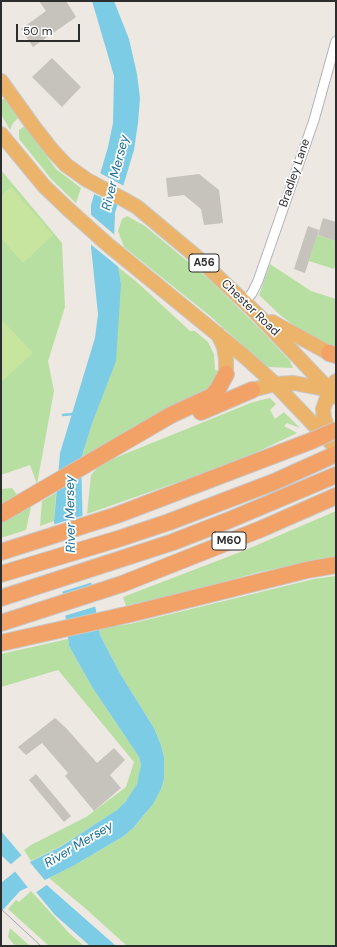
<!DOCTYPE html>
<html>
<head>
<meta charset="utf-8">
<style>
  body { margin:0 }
  #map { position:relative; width:337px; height:947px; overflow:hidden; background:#ede8e1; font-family:"DM Sans",sans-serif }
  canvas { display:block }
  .frame { position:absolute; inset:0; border:2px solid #2d2d2d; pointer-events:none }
  .scale { position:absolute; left:16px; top:24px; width:64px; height:18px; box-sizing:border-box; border:2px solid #2d2d2d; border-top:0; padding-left:5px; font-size:12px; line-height:14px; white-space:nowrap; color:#2d2d2d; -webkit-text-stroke:3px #fff; paint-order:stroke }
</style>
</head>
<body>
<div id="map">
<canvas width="337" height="947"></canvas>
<div class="frame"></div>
<div class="scale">50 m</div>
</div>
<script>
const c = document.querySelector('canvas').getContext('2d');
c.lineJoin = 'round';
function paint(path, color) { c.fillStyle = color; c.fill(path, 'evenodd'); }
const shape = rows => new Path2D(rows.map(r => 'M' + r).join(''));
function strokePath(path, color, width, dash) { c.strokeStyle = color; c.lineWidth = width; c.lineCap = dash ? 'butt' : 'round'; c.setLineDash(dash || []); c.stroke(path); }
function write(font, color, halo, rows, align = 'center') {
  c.font = font + ' "DM Sans",sans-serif'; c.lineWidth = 3.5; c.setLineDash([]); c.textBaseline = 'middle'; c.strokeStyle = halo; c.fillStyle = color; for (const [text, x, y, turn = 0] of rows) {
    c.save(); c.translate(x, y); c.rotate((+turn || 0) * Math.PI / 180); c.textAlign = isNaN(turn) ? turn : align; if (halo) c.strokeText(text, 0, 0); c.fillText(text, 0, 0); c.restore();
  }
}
const green = shape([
  [3,99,5,99,18,118,13,123,10,130,1,114,1,100],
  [25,126,56,169,81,188,76,203,51,179,41,166,19,139,19,130],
  [1,170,62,243,65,307,48,361,54,391,37,484,30,465,1,475],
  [127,216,145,226,210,280,260,329,290,361,293,368,267,367,210,316,124,247,118,231,122,219],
  [317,235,336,241,336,263,334,269,309,261],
  [270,264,311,291,336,299,336,347,331,346,303,332,280,315,259,295],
  [118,267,138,283,190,331,195,331,208,342,214,354,215,370,219,371,213,384,203,394,81,459,93,421,121,284],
  [270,398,276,404,270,410,275,419,284,412,300,428,287,423,284,426,297,433,255,453,195,476,87,514,91,475,97,468,110,460,253,402],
  [12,488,17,495,1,504,1,489],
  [56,493,54,521,40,526,42,501],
  [31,507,26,530,1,538,1,521],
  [336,511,336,557,259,572,191,591,126,606,123,597,243,551],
  [336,576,336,946,127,946,86,909,49,878,73,866,124,836,134,827,145,814,161,789,164,779,164,757,161,745,154,728,121,675,100,635,99,628,130,624,314,579],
  [68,639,69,646,92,687,139,757,141,765,140,774,137,784,133,792,118,810,59,847,31,861,24,850,31,845,86,817,126,787,134,762,58,670,1,687,1,654],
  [31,891,70,934,84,946,49,946,8,909,16,900,19,902],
  [10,928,30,946,15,946,8,937]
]);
const pitch = shape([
  [11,187,53,235,23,263,1,238,1,196],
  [1,319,33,353,1,382]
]);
const water = shape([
  [92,1,114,1,129,39,137,74,140,98,138,123,134,150,115,213,114,241,121,284,116,361,93,421,81,459,83,533,100,635,121,675,154,728,161,745,164,757,164,779,161,789,153,804,134,827,124,836,73,866,43,881,49,887,116,946,90,946,55,915,31,886,20,891,1,912,1,883,17,870,1,855,1,831,28,863,60,847,117,810,126,801,137,784,141,765,139,757,92,687,69,646,54,521,60,453,95,338,98,314,91,247,91,205,108,147,113,123,114,76]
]);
const pier = shape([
  [98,172,126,187,120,206,92,193],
  [89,213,116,236,116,241,121,269,89,243],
  [85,515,85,533,93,582,61,592,52,525],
  [94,588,97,606,64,616,61,599],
  [23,854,48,884,35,893,31,889,29,889,10,865]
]);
const stream = shape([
  [63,415,73,414]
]);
const building = shape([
  [39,1,66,1,76,17,33,47,21,29,46,11],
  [52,58,81,87,62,107,32,77],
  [199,174,219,190,223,223,204,225,201,209,184,195,168,197,166,178],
  [323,218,336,222,336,241,318,235],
  [308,226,319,230,305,273,294,269],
  [55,718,67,729,97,763,114,748,125,760,110,775,121,788,94,811,65,776,68,773,42,743,26,755,18,747],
  [36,774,71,816,64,822,29,780]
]);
const minor = shape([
  [245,302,252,293,258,281,314,120,336,41]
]);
const trunk = shape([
  [1,81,34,127,52,150,66,165,87,180,123,199,137,207,198,258,257,314,336,397],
  [1,134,44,186,68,209,107,244,244,356,275,384,336,448],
  [272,322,329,353],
  [218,334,224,347,226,360,226,374],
  [252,390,275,384,294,383,330,390],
  [331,438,324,418,323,409,330,390,336,381]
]);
const motorway = shape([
  [329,353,336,355],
  [201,412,252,390],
  [1,514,171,415,212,396,218,389,226,374],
  [1,552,117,515,311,441],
  [1,574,118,539,169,522,274,482,336,454],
  [1,598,173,542,227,521,336,475],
  [1,623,122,584,261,529,336,496],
  [1,643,130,614,307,570,336,565]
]);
const tram = shape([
  [1,909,41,946]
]);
const motorwayBridge = shape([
  [311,441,336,430]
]);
const shields = [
  [204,263,30],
  [229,541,34]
];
const shieldNames = [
  ["A56",204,263],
  ["M60",229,541]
];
const streetNames = [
  ["Bradley Lane",295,173,-71],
  ["Chester Road",250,308,44]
];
const waterNames = [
  ["River Mersey",116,173,-76],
  ["River Mersey",71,514,-91],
  ["River Mersey",79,845,-31]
];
paint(green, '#b8dfa2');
paint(pitch, '#c8e59f');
paint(water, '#7dcce6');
paint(pier, '#ede8e1');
strokePath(stream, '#7dcce6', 2.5);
paint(building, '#c6c2bc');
strokePath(minor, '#b1b3bc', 11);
strokePath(trunk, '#c8c8c8', 16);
strokePath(motorway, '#c8c8c8', 18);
strokePath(minor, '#fff', 9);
strokePath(trunk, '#ecb46a', 14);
strokePath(motorway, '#f2a167', 16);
strokePath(tram, '#a4a6b6', 1);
strokePath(motorwayBridge, '#c8c8c8', 18, []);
strokePath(motorwayBridge, '#f2a167', 16);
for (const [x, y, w] of shields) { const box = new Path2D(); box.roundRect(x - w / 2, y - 9, w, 18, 3); c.fillStyle = '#fff'; c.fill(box); strokePath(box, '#2d2d2d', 1); }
write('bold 11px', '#2d2d2d', null, shieldNames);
write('12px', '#2d2d2d', '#fff', streetNames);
write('italic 13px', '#186d96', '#fff', waterNames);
</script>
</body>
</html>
